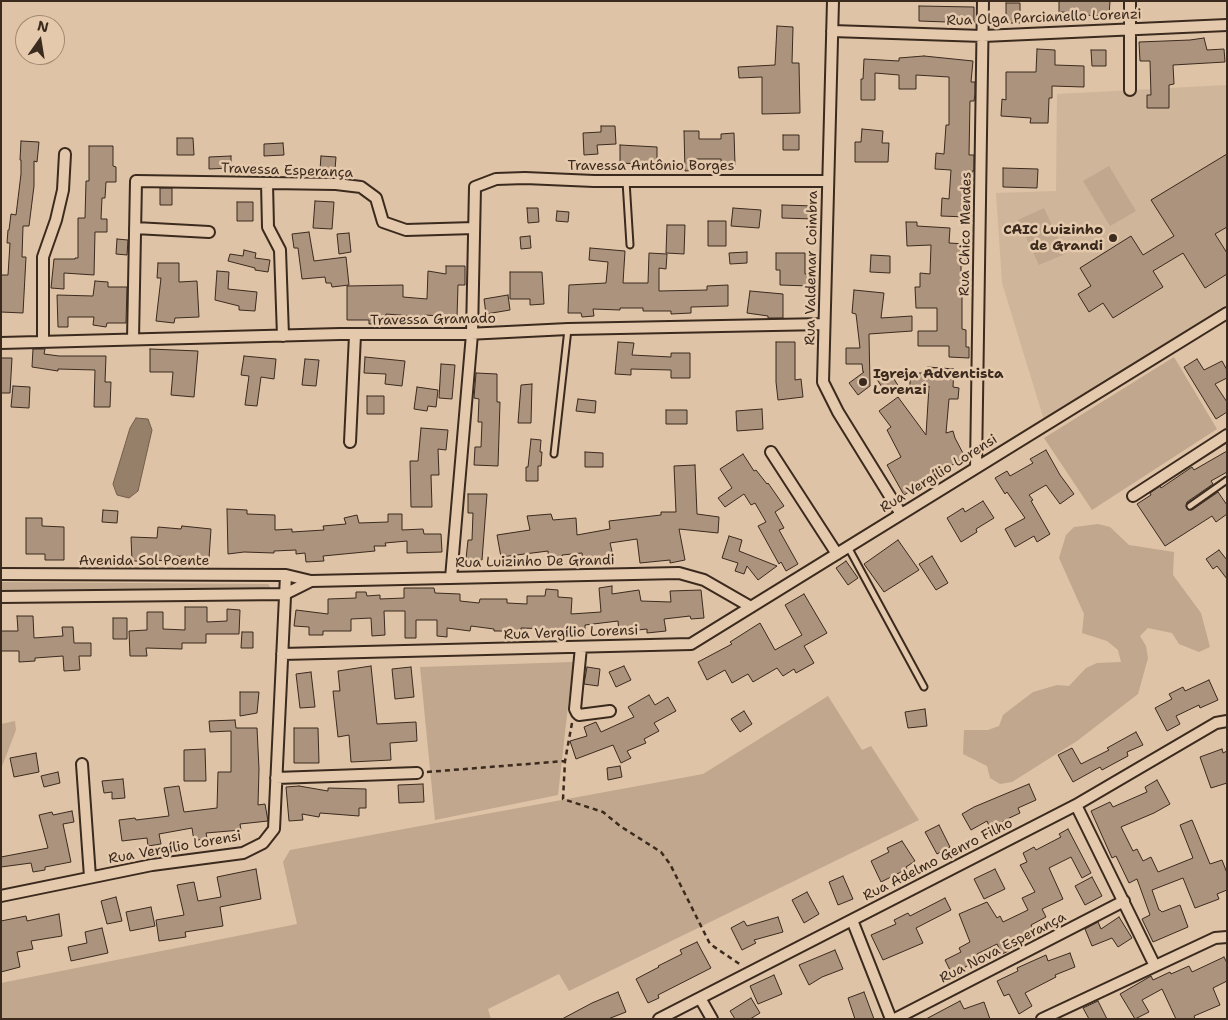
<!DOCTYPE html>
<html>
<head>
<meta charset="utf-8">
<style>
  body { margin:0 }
  #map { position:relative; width:1228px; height:1020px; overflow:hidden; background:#dec3a6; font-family:"Shantell Sans",sans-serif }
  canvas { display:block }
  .frame { position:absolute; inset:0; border:2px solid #3b2a1e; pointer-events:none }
  .north { position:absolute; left:15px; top:15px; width:50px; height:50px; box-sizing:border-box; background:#e5c9ac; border:1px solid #a18973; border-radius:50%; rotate:13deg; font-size:14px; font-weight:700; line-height:20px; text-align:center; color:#3b2a1e }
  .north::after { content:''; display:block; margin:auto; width:18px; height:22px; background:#3b2a1e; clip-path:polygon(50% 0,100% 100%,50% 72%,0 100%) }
</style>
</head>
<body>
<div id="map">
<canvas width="1228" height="1020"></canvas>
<div class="frame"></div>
<div class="north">N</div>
</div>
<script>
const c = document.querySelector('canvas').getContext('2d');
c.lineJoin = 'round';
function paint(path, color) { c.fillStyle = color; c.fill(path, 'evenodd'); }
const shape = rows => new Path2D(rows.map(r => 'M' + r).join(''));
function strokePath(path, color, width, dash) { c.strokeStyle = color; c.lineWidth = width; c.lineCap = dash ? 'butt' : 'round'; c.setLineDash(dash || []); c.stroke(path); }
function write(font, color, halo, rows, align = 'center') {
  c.font = font + ' "Shantell Sans",sans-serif'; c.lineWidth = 5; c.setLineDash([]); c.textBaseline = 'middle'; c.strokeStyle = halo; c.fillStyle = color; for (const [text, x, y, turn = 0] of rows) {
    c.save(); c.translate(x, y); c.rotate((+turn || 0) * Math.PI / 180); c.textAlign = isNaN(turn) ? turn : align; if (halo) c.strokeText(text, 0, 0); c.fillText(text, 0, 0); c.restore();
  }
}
const built = shape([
  [1227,85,1227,304,1044,420,1002,283,996,193,1056,191,1057,94]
]);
const green = shape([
  [1109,166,1136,211,1110,226,1083,181],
  [1044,208,1065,254,1039,265,1018,220],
  [1174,357,1217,429,1092,510,1044,438],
  [1098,524,1110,527,1129,545,1174,552,1173,575,1201,613,1210,647,1199,652,1179,644,1172,633,1148,628,1140,636,1146,646,1148,658,1138,694,1077,741,1012,782,1000,784,990,778,987,766,963,754,964,730,988,730,999,726,1003,715,1033,692,1057,685,1069,686,1086,668,1097,663,1121,662,1118,650,1107,641,1082,633,1084,614,1059,558,1066,535,1074,527],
  [1,582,268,584,270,586,269,589,1,595],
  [573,662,558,795,435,820,420,667],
  [828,696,862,750,871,746,919,820,569,991,559,974,488,1009,491,1019,1,1019,1,983,297,924,283,862,290,850,703,774],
  [15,721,16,730,1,769,1,724]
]);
const water = shape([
  [136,418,148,419,152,430,138,491,129,498,117,495,113,484,130,428,136,418]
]);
const building = shape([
  [1059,1,1110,1,1109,16,1079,15,1079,13,1059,12,1059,1],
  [1006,3,1020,3,1020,23,1006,23,1006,3],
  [919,6,974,7,974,23,919,21,919,6],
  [777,26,793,27,792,63,799,63,800,113,762,114,762,77,739,78,738,67,775,65,777,26],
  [1204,38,1207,50,1224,49,1225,62,1173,65,1174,84,1169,85,1169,108,1147,108,1147,95,1151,95,1150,61,1140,61,1139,42,1190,40,1204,38],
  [1037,49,1055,50,1055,65,1084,66,1084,87,1052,86,1052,98,1049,98,1048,123,1030,123,1031,118,1001,116,1002,99,1006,100,1006,72,1036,72,1037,49],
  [1091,50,1106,50,1106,66,1092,66,1091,50],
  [924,56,973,61,971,82,975,82,975,94,974,101,970,101,969,155,974,155,974,171,972,171,971,194,966,194,966,217,941,216,942,198,949,199,951,170,935,169,936,153,944,154,946,125,949,125,949,77,916,75,916,89,899,89,899,75,875,73,875,100,861,100,861,79,863,79,864,59,899,61,899,58,924,56],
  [601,126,615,126,616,144,597,145,598,154,584,155,583,133,601,132,601,126],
  [862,129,883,131,882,143,889,143,888,162,855,162,855,142,861,142,862,129],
  [684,131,699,131,699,139,721,139,721,134,734,133,735,165,721,165,721,159,696,159,696,170,685,171,684,131],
  [783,135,799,135,799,150,783,150,783,135],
  [177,138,193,138,194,155,177,155,177,138],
  [21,141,39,142,37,162,34,161,34,186,29,226,23,226,22,257,26,257,23,313,1,312,1,275,8,275,10,243,7,243,8,230,9,230,11,214,16,215,21,174,21,160,20,160,21,141],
  [283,143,284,155,264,156,264,144,283,143],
  [620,145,657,147,657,165,620,163,620,145],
  [89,146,113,146,113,166,116,167,116,182,106,182,105,198,102,198,101,219,107,219,107,232,95,232,94,275,64,273,64,289,51,288,54,259,75,259,75,258,78,258,78,218,85,218,86,181,89,181,89,146],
  [1227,154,1227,227,1215,234,1227,253,1227,274,1205,288,1183,253,1153,271,1163,287,1113,318,1103,303,1089,312,1078,294,1091,286,1080,268,1131,236,1143,255,1174,236,1151,200,1227,154],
  [231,156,231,168,209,169,209,157,231,156],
  [321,156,336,157,335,170,320,170,321,156],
  [1003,168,1038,169,1037,188,1003,187,1003,168],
  [160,188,172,188,172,205,160,205,160,188],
  [315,201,334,202,332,229,313,228,315,201],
  [237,202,253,202,253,221,237,221,237,202],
  [782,205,814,206,814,219,782,218,782,205],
  [527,208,538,208,539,222,528,223,527,208],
  [733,208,761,210,759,228,731,226,733,208],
  [557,211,569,212,568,222,556,221,557,211],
  [708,221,726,221,726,246,708,246,708,221],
  [906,222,917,222,917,226,950,228,949,243,966,244,965,266,961,266,961,289,962,289,962,329,966,330,966,347,969,347,969,358,949,357,949,346,918,346,918,331,937,331,937,308,916,308,915,287,920,287,920,273,930,274,931,245,907,246,906,222],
  [667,225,685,225,684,254,666,253,667,225],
  [309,232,314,261,346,257,349,285,332,287,331,283,326,283,325,277,302,279,298,248,294,248,292,234,309,232],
  [349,233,351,252,339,254,337,234,349,233],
  [530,236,531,248,521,249,520,237,530,236],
  [117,239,128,240,127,255,116,254,117,239],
  [590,248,625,251,623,283,648,283,649,253,667,254,666,269,659,268,659,291,707,290,707,286,728,285,728,306,691,307,691,313,671,314,671,311,643,311,643,308,620,308,620,310,593,309,594,316,582,317,581,313,568,313,569,285,606,283,608,262,589,260,590,248],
  [244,250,256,253,255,258,270,260,268,272,255,270,255,268,228,261,230,254,243,256,244,250],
  [747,252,747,263,730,264,729,253,747,252],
  [776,253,805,253,805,274,811,274,810,286,780,285,780,270,776,270,776,253],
  [871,255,890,256,890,273,870,272,871,255],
  [158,263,179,263,179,282,197,281,199,317,175,318,174,323,156,321,161,278,157,278,158,263],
  [446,266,465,266,465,285,458,285,457,317,424,315,424,317,386,314,386,323,369,324,369,320,347,320,347,286,403,285,403,297,427,299,428,271,446,274,446,266],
  [217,271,229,272,228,289,257,292,255,311,239,310,239,306,215,300,217,271],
  [510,272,542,272,544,304,530,305,530,299,510,299,510,272],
  [95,281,108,282,108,287,127,287,126,323,107,323,106,327,93,325,94,317,68,317,68,327,58,327,57,295,93,296,95,281],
  [854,290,884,293,881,318,912,316,912,331,869,334,870,386,858,395,849,383,864,372,863,372,862,364,846,364,846,348,860,348,856,314,852,313,854,290],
  [750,291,783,294,783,318,768,318,768,316,747,313,750,291],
  [508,295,510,310,486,314,484,299,508,295],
  [618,342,634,343,632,355,671,357,671,353,690,353,690,378,671,378,671,370,631,369,631,375,615,374,618,342],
  [776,342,795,342,795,380,801,379,803,397,778,400,776,382,776,342],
  [33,349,45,349,44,354,59,356,106,356,105,382,111,382,110,407,94,407,95,370,58,369,58,371,32,367,33,349],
  [150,349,198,351,194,397,171,395,173,372,150,372,150,349],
  [244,356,276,359,274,379,261,377,257,406,245,405,249,376,241,375,244,356],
  [365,357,405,361,402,386,385,384,386,374,364,373,365,357],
  [1,358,12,358,10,393,1,393,1,358],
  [305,359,319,360,316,386,302,385,305,359],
  [1197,359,1204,370,1222,361,1227,370,1227,378,1215,384,1227,402,1227,412,1216,419,1184,367,1197,359],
  [441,364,455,365,452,399,439,398,441,364],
  [928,367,954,369,953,387,959,388,958,399,949,399,946,433,953,431,955,438,965,457,904,495,887,465,901,457,887,430,891,427,879,411,898,397,926,435,929,386,910,387,910,373,928,373,928,367],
  [889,371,899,387,882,387,876,378,889,371],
  [476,373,497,374,497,402,500,402,498,466,474,465,475,447,481,447,482,422,478,422,479,399,474,398,476,373],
  [532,384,531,423,518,423,521,385,532,384],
  [13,386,30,387,29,408,11,407,13,386],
  [417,387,438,390,436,407,428,406,427,411,414,409,417,387],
  [367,396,384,396,384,414,367,414,367,396],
  [578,399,596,401,595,413,576,411,578,399],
  [762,409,763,429,737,431,736,411,762,409],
  [666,410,687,410,687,424,666,424,666,410],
  [421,428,448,430,446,450,438,449,439,475,431,475,432,507,411,507,410,461,418,461,421,428],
  [531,439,541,440,540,452,542,452,541,466,538,466,538,481,526,481,526,467,528,467,531,439],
  [1046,450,1060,475,1074,494,1060,504,1046,485,1029,495,1033,500,1031,501,1050,534,1037,542,1034,536,1015,547,1005,529,1025,518,1007,492,1005,494,995,478,1007,471,1010,476,1033,463,1030,459,1046,450],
  [1227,451,1227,472,1211,481,1213,484,1187,502,1186,506,1188,510,1192,510,1218,492,1227,505,1227,514,1216,522,1212,516,1165,546,1137,504,1151,495,1150,493,1160,486,1161,488,1192,467,1194,470,1227,451],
  [585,452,603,453,603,467,585,467,585,452],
  [743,454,754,471,756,470,767,484,768,483,784,506,775,512,784,528,779,530,798,564,786,571,781,562,779,564,758,526,766,522,755,503,751,505,744,494,725,507,718,498,732,488,720,469,743,454],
  [695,465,697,514,719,517,718,533,679,529,685,560,670,563,670,560,640,563,637,539,610,543,614,560,599,564,598,559,583,562,582,553,562,555,563,561,549,562,548,551,501,557,497,535,530,530,527,516,551,514,553,520,576,518,577,535,610,529,609,521,661,515,661,512,676,512,674,466,695,465],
  [468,494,487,494,482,560,466,559,468,540,472,540,473,513,468,513,468,494],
  [983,501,994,518,976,529,977,532,961,542,947,518,963,508,965,512,983,501],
  [227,509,247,510,247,514,275,515,275,530,292,529,292,532,324,530,323,526,346,524,344,518,357,515,359,523,388,522,388,514,402,514,402,530,423,529,424,534,441,534,442,552,407,553,407,541,385,543,386,546,374,546,375,551,323,556,324,561,306,562,305,553,296,554,296,550,274,551,274,553,244,552,228,554,227,509],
  [103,510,118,511,117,523,102,522,103,510],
  [26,518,42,518,42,526,64,527,64,560,45,560,45,554,26,554,26,518],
  [182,526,211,529,209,558,176,556,176,562,145,559,145,561,132,561,131,537,157,538,158,527,181,529,182,526],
  [729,536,742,540,739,551,777,566,758,580,747,566,744,574,735,571,738,563,722,558,729,536],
  [898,540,919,570,884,592,864,564,898,540],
  [1219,550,1227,560,1227,579,1217,566,1213,569,1206,559,1219,550],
  [932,556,948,583,936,590,919,564,932,556],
  [846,561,858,578,848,585,836,568,846,561],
  [612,586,612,594,639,590,641,601,671,602,670,591,701,590,704,618,691,619,690,616,664,619,666,631,647,633,647,629,619,632,618,621,585,625,585,630,521,628,521,631,494,631,494,629,471,626,470,631,447,628,447,637,437,636,437,620,416,620,416,638,405,638,405,611,384,611,385,635,372,636,371,618,351,619,351,631,323,631,323,635,309,635,309,627,294,626,296,610,328,614,328,599,356,598,356,592,366,592,367,596,380,595,380,599,404,598,404,588,434,588,435,593,460,594,460,601,479,603,480,599,507,599,507,603,527,604,527,596,545,596,546,589,558,590,558,597,572,598,571,614,601,612,599,588,612,586],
  [804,594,827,633,804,646,814,663,796,673,794,669,783,676,777,668,753,682,748,674,732,683,725,670,707,680,698,662,732,644,730,642,760,623,775,650,802,635,785,605,804,594],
  [185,607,207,607,207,622,227,621,227,609,240,610,239,634,206,634,206,643,182,643,182,649,146,648,147,656,130,656,129,631,147,630,147,612,163,612,163,629,185,630,185,607],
  [17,616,33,616,34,638,63,636,62,627,73,627,74,643,91,643,91,656,79,656,80,670,64,671,63,656,35,658,35,661,19,662,19,651,1,651,1,631,18,631,17,616],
  [113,618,127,618,127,639,113,639,113,618],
  [242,632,253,632,253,648,241,648,242,632],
  [371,666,377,724,416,722,417,741,390,743,391,760,351,762,349,735,338,737,333,691,340,691,338,671,371,666],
  [624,666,631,680,616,687,609,672,624,666],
  [411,667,414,697,395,699,392,669,411,667],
  [587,667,600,669,598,686,584,684,587,667],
  [311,672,315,707,300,708,296,674,311,672],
  [1209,680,1218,700,1200,708,1199,705,1176,716,1180,724,1167,731,1155,708,1172,699,1169,694,1183,687,1185,691,1209,680],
  [240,692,259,692,257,713,240,716,240,692],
  [649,695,655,705,668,697,676,711,654,723,659,731,644,739,646,743,627,751,631,758,621,763,613,745,576,759,570,741,587,736,584,727,596,722,601,732,634,717,628,707,649,695],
  [925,709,927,726,908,728,905,712,925,709],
  [744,711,752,724,740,732,731,719,744,711],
  [235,720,236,728,257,728,259,769,258,805,265,804,268,821,240,824,241,830,206,833,207,838,194,841,192,828,159,834,161,844,148,846,147,838,122,841,119,820,135,818,136,820,169,816,164,788,179,786,184,812,217,808,218,772,231,772,231,731,210,732,209,721,235,720],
  [294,728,318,728,319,763,294,763,294,728],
  [1136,732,1143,745,1127,752,1128,756,1113,764,1102,770,1100,767,1073,782,1058,755,1072,748,1081,764,1109,750,1107,748,1136,732],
  [205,749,206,781,184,781,184,750,205,749],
  [1222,749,1223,753,1227,751,1227,783,1211,788,1200,757,1222,749],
  [36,753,39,772,14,777,10,758,36,753],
  [620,766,622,777,608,780,607,768,620,766],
  [58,772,60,783,44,787,41,776,58,772],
  [123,779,125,798,112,799,112,792,104,793,102,781,123,779],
  [1157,780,1170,804,1154,813,1121,827,1133,851,1137,849,1143,861,1151,857,1158,872,1193,858,1180,825,1192,820,1210,864,1222,860,1227,873,1227,890,1217,894,1219,899,1195,908,1183,878,1152,890,1159,910,1160,910,1162,912,1180,905,1188,927,1153,942,1142,919,1150,915,1137,879,1129,883,1116,856,1112,858,1091,811,1110,802,1113,807,1147,792,1145,787,1157,780],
  [423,784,424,802,399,803,398,785,423,784],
  [1029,784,1036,800,1018,808,1020,813,1003,821,1005,827,992,833,987,821,971,830,962,814,974,807,1029,784],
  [299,786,328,791,328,788,366,789,366,808,359,808,359,816,320,813,319,817,302,814,303,820,289,821,286,787,299,786],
  [72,811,74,822,63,824,71,862,45,867,45,870,33,872,31,863,1,867,1,857,48,848,39,815,52,812,53,815,72,811],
  [939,825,950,847,937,854,925,832,939,825],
  [1068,829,1091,873,1082,878,1071,857,1049,868,1063,899,1042,909,1046,917,1031,925,1034,931,1011,941,1015,948,1002,954,997,944,977,954,980,960,965,967,967,972,954,978,945,960,961,952,959,948,970,942,959,914,987,902,997,918,1000,916,1003,922,1028,910,1022,898,1035,892,1020,865,1027,862,1023,853,1034,847,1036,850,1061,837,1059,834,1068,829],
  [902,841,915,861,906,867,907,869,881,882,871,861,889,852,887,848,902,841],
  [256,869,261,899,220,907,223,926,185,932,186,937,159,941,156,920,184,915,177,885,194,882,198,901,221,897,217,877,256,869],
  [995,869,1005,889,984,899,974,879,995,869],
  [843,876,853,899,838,905,829,882,843,876],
  [1092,877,1102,896,1085,905,1075,886,1092,877],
  [807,892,819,914,804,923,792,900,807,892],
  [116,897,122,921,107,924,101,901,116,897],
  [945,898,951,910,916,928,923,943,883,960,871,935,896,924,894,920,908,913,910,916,945,898],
  [151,907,155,926,130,931,126,912,151,907],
  [59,914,62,936,31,941,33,949,17,952,20,967,1,972,1,921,26,916,27,921,59,914],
  [778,917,783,932,754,940,756,943,742,950,731,928,744,921,747,926,778,917],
  [1119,917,1132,938,1118,947,1112,938,1092,946,1085,929,1098,922,1101,929,1119,917],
  [102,928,108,953,71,961,68,947,87,943,85,932,102,928],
  [697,942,711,968,658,995,659,998,648,1003,636,979,659,967,658,966,682,954,680,950,697,942],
  [835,950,843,969,822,977,809,985,799,965,835,950],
  [1070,953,1075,967,1055,975,1056,977,1025,993,1032,1006,1019,1014,1009,994,1004,996,997,981,1018,971,1017,968,1046,955,1048,961,1070,953],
  [1224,957,1227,963,1227,981,1213,988,1220,1005,1194,1016,1195,1019,1176,1019,1162,989,1142,1000,1149,1012,1135,1019,1120,994,1151,976,1153,980,1170,972,1171,974,1189,966,1192,972,1224,957],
  [774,975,782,994,758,1004,750,986,774,975],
  [618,992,626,1012,608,1019,562,1019,592,1003,618,992],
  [864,992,874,1019,855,1019,848,998,864,992],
  [751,998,760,1013,750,1019,735,1019,730,1011,751,998],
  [960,1001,964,1009,984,1002,990,1019,926,1019,960,1001],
  [1098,1001,1107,1019,1089,1019,1083,1008,1098,1001]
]);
const path = shape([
  [572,723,565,761,563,799,603,812,620,826,661,852,670,864,710,944,741,965],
  [427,772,565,761]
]);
const service = shape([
  [626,181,630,245],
  [554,454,568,329],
  [1190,506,1227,480],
  [848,547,924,687]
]);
const minor = shape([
  [833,1,823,382,838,412,901,514],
  [832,31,983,36,1227,25],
  [1130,90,1130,1],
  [267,183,268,227,280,250,283,336],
  [135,228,209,232],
  [133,339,136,181,336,184,361,187,376,198,383,222,406,230,474,228],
  [43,342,43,257,56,220,63,190,65,154],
  [1,343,340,334,467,334,568,329,824,324],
  [350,442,355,335],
  [771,452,837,554],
  [976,467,983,1],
  [1133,496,1227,435],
  [1,574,286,575,311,581,679,573,704,580,751,607],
  [451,578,472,334,475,187,496,179,525,178,594,181,828,181],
  [1,597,285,594,311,581],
  [581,647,575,709,577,713,579,715,610,711],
  [282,654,691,644,1227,313],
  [82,764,90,877],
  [276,778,417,773],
  [1076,805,1155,966],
  [1,896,152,865,243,853,263,843,274,829,286,575],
  [852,920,891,1019],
  [700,998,712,1019],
  [659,1019,1076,805,1216,723,1227,721],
  [895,1019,1124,901],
  [1042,1019,1215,938,1227,937]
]);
const markers = [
  [1113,238,5,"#3b2a1e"],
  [863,382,5,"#3b2a1e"]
];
const streetNames = [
  ["Rua Olga Parcianello Lorenzi",1044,18,-2],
  ["Travessa Antônio Borges",651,166],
  ["Travessa Esperança",287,171,2],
  ["Rua Chico Mendes",966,234,-89],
  ["Rua Valdemar Coimbra",812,268,-89],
  ["Travessa Gramado",433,320,-1],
  ["Rua Vergílio Lorensi",939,474,-32],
  ["Avenida Sol Poente",144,561],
  ["Rua Luizinho De Grandi",535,562,-1],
  ["Rua Vergílio Lorensi",571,633,-2],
  ["Rua Vergílio Lorensi",175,848,-10],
  ["Rua Adelmo Genro Filho",938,860,-27],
  ["Rua Nova Esperança",1003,948,-27]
];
const poiNames = [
  ["CAIC Luizinho",1103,230],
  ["de Grandi",1103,246],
  ["Igreja Adventista",873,374,"left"],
  ["Lorenzi",873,390,"left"]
];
paint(built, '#cfb59a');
paint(green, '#c0a78d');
paint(water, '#97806a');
strokePath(water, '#725e4c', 1);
paint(building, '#ab937d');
strokePath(building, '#3b2a1e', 1);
strokePath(service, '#3b2a1e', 9);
strokePath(minor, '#3b2a1e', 14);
strokePath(path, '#3b2a1e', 2.5, [5, 4]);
strokePath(service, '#e5c9ac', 5);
strokePath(minor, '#e5c9ac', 10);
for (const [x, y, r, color] of markers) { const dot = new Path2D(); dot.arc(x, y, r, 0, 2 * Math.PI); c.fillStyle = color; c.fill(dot); strokePath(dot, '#e5c9ac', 2); }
write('14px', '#3b2a1e', '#e5c9ac', streetNames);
write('bold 14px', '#3b2a1e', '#e5c9ac', poiNames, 'right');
</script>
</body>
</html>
